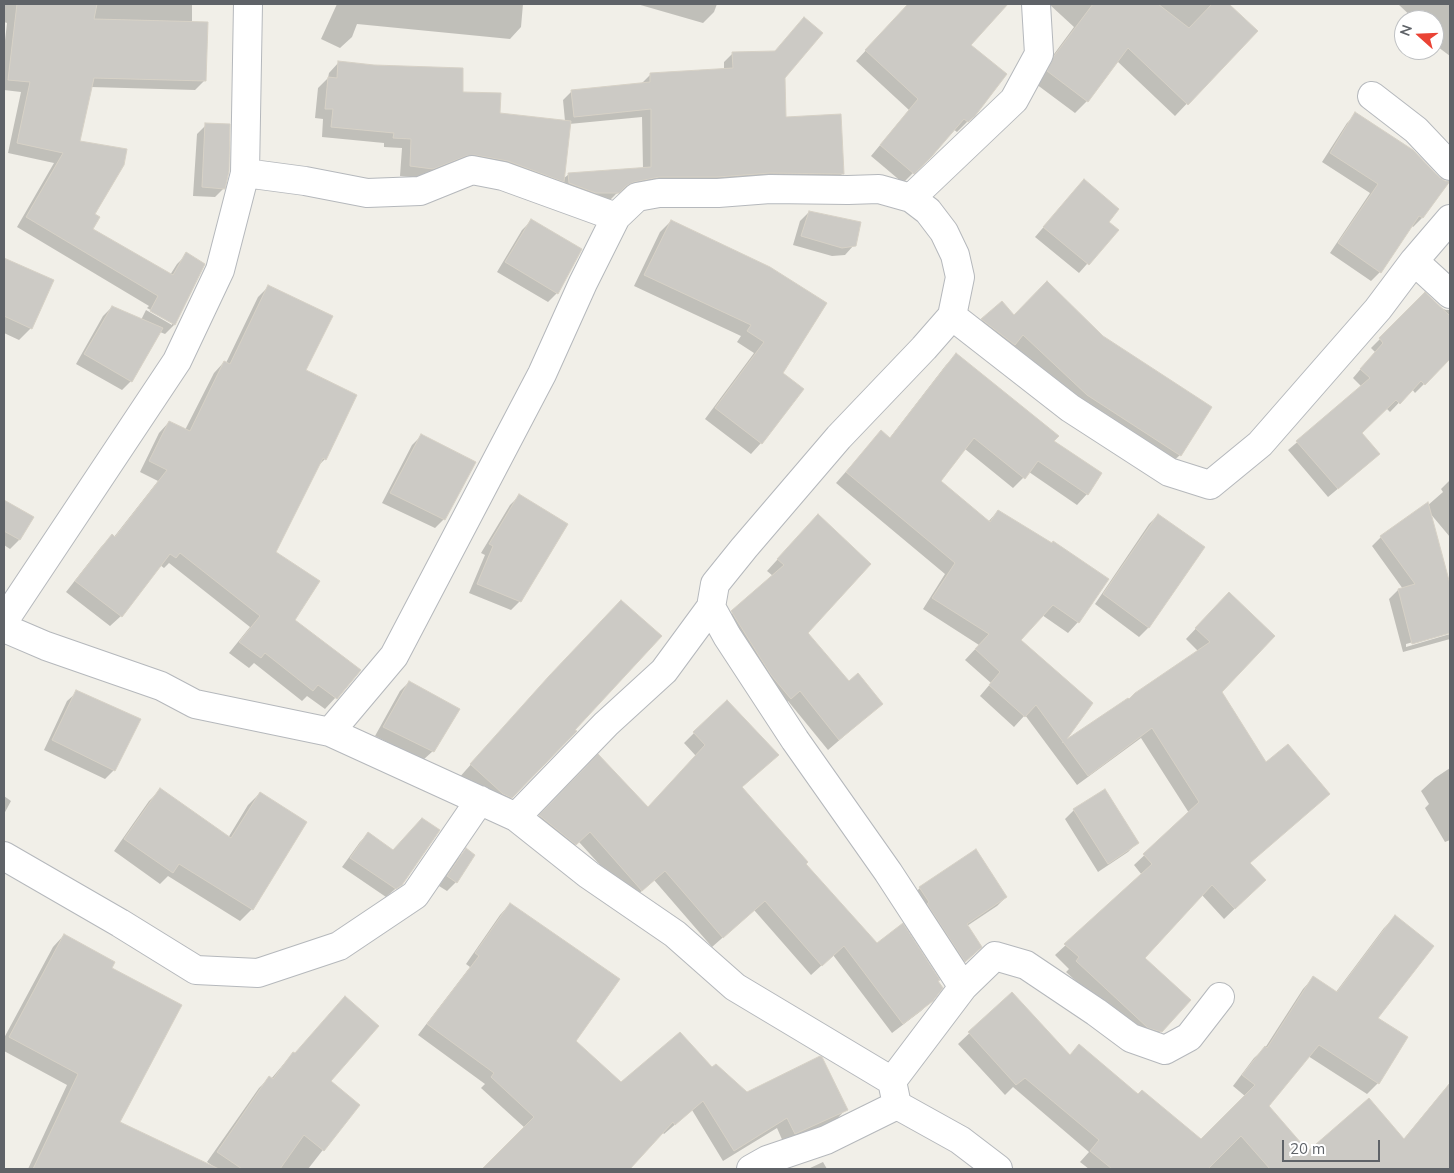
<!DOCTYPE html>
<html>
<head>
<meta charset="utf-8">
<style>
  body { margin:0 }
  #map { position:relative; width:1454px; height:1173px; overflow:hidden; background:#f1efe8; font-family:Mulish,sans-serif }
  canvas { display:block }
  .frame { position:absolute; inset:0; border:5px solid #5f6368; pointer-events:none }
  .north { position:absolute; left:1394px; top:10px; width:50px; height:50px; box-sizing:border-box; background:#fff; border:1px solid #bfc1c3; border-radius:50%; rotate:290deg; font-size:14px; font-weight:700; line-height:20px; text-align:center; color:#5f6368 }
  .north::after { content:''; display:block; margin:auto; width:18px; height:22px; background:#ea4335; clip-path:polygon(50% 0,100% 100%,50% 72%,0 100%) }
  .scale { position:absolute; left:1282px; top:1140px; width:98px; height:22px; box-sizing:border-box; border:2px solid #5f6368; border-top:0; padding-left:6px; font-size:15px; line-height:18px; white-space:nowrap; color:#5f6368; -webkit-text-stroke:4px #fff; paint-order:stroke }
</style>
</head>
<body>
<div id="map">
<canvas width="1454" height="1173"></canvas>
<div class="frame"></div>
<div class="north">N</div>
<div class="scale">20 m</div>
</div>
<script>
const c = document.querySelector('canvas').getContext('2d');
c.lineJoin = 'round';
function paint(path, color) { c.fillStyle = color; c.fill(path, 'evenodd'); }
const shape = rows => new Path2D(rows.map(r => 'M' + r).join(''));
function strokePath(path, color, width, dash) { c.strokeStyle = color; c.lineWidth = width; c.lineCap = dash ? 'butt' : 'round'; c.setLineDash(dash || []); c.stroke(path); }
const shadow = shape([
  [4,4,192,4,192,23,205,80,195,90,91,87,78,142,93,214,91,229,170,275,177,264,187,254,204,264,174,325,165,334,160,332,131,381,122,390,76,364,103,316,112,307,141,320,146,310,172,325,172,322,147,308,149,306,17,227,54,163,8,153,21,92,4,90,4,49,7,23,4,22],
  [337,4,523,4,521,27,510,39,357,24,352,37,340,48,321,39],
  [637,4,717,4,714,12,703,23],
  [909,4,1006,4,969,45,974,115,957,132,953,129,931,155,903,183,871,156,909,110,856,61],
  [1049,4,1228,4,1256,31,1175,116,1117,61,1087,101,1075,113,1036,84,1043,69,1074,27],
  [1398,4,1450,4,1450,56,1434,44,1434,20,1415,20],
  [733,53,784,78,784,118,842,174,834,183,649,186,624,190,616,194,609,201,560,192,400,176,402,148,384,147,384,143,322,137,323,119,315,118,318,88,328,78,329,73,339,62,462,93,499,114,565,121,563,100,572,91,642,83,651,74,724,70,724,62],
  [642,117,643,169,569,174,563,179,569,124],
  [1356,114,1438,178,1445,182,1449,182,1422,218,1413,227,1411,225,1380,272,1371,281,1330,253,1370,193,1322,162,1347,123],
  [206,125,224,188,215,197,193,196,197,134],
  [1084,180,1107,222,1117,230,1079,273,1035,237],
  [809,212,854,245,845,255,832,256,793,245,800,221],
  [531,221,557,293,548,302,497,272,522,230],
  [671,221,769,268,781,373,761,443,751,454,705,419,754,353,737,342,741,336,634,286,660,232],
  [4,259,52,281,31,328,19,340,4,333],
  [269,286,305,371,325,459,318,466,275,552,293,620,360,671,325,709,307,696,302,701,254,663,249,668,229,653,250,627,169,563,164,568,160,565,121,616,110,626,66,592,101,547,112,536,114,537,158,481,140,472,159,433,169,422,185,430,214,373,224,362,226,363,258,297],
  [1425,294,1439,307,1446,310,1450,310,1450,358,1415,393,1412,389,1390,412,1386,408,1361,433,1369,463,1328,497,1288,450,1362,387,1353,378,1375,352,1371,348],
  [1002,303,1014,316,1180,455,1168,466,970,331],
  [957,355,1053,441,1087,494,1077,505,1029,472,1013,488,965,449,940,482,988,522,998,511,1078,622,1068,633,1042,615,1020,640,1092,703,1062,743,1128,699,1129,700,1198,651,1186,639,1219,604,1221,692,1266,764,1328,794,1249,863,1254,890,1224,919,1201,894,1143,958,1161,1031,1150,1042,1138,1038,1066,972,1069,969,1055,955,1142,875,1134,865,1189,813,1141,738,1077,785,1025,715,1014,727,980,696,991,683,965,660,979,645,923,609,945,574,836,483,871,443,889,439,946,365],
  [421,436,444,519,435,528,382,503,412,445],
  [1450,480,1450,537,1429,512,1450,589,1450,632,1406,644,1406,647,1450,634,1450,639,1403,652,1389,599,1398,590,1403,589,1372,546,1381,537,1427,506,1443,492,1441,489],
  [519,496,520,601,511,610,469,593,485,555,481,553,510,505],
  [4,501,32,517,19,540,10,549,4,545],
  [1158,515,1204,547,1148,628,1139,637,1095,604,1149,524],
  [807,527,806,633,849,683,881,704,828,750,788,701,780,709,721,623,773,576,767,571],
  [409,682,433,751,423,760,375,736,400,691],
  [536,691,512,797,498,811,458,779],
  [77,692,114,770,105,779,44,750,67,701],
  [694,733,777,755,741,788,805,864,877,944,932,1000,921,1011,892,1033,833,955,811,975,754,910,712,947,654,880,632,900,579,842,565,854,530,826,598,756,647,809,696,756,684,743],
  [1450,768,1450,840,1445,842,1425,808,1429,804,1421,791,1435,778],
  [160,790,228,838,248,805,260,793,252,909,240,921,168,876,160,884,114,851,149,801],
  [4,796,11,801,4,814],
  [1074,810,1137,843,1128,852,1098,872,1065,819],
  [369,833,392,851,401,884,386,897,342,867,360,842],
  [466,850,456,882,447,891,439,886,457,859],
  [920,888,1006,897,997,906,967,926,972,955,957,969,911,896],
  [510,904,574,1041,621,1084,712,1068,746,1093,846,1109,836,1120,784,1144,777,1128,723,1161,692,1110,664,1134,662,1132,628,1169,484,1169,525,1128,481,1088,485,1084,418,1035,470,967,466,964,500,915],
  [1395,917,1376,1018,1378,1083,1367,1094,1308,1056,1267,1106,1308,1153,1403,1140,1450,1083,1450,1169,1089,1169,1080,1162,1089,1152,1013,1087,1005,1095,958,1044,1012,993,1069,1056,1138,1096,1201,1141,1245,1096,1233,1086,1254,1058,1265,1048,1303,989,1313,978,1336,992,1384,928],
  [64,935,110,968,119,1122,193,1158,188,1169,28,1169,67,1085,4,1051,4,1038,53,947],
  [293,1053,358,1105,308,1169,217,1169,207,1162,259,1088,269,1078,271,1079],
  [823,1162,827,1169,808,1169]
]);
const building = shape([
  [17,4,97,4,94,19,208,22,206,81,94,78,80,141,127,149,124,165,95,214,100,217,93,229,173,275,186,252,205,264,175,325,150,311,158,296,26,217,63,153,17,143,30,82,8,80,17,4],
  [908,4,1008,4,971,45,1007,74,975,116,968,122,964,119,932,156,914,174,880,145,918,99,865,50,908,4],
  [1093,4,1158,4,1189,28,1212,4,1229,4,1258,31,1188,105,1128,48,1088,102,1047,71,1054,56,1093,4],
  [804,17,823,33,785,78,786,117,841,114,844,174,770,173,717,177,659,177,634,182,626,186,619,193,596,193,569,183,568,173,651,167,651,109,574,117,571,90,650,82,650,73,733,68,732,52,775,51,804,17],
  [338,61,374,65,463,68,463,92,501,93,500,113,571,121,564,182,508,161,475,155,466,156,433,169,410,166,411,139,393,138,394,133,331,127,333,109,325,109,328,77,337,78,338,61],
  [1355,112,1413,150,1439,177,1445,181,1450,181,1423,218,1419,216,1381,273,1338,243,1378,184,1330,153,1355,112],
  [205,123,230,124,229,171,225,189,202,187,205,123],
  [1084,179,1119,209,1109,222,1119,230,1089,265,1043,227,1084,179],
  [809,211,861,222,856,246,842,248,801,236,809,211],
  [531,219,582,249,558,294,505,262,531,219],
  [671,220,770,267,827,303,783,373,804,389,762,444,715,408,764,342,747,331,751,325,644,275,671,220],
  [4,258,54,280,32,329,4,316,4,258],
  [1047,281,1103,336,1212,407,1181,456,1087,395,1023,335,1015,345,981,319,1002,301,1014,315,1047,281],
  [268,285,333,316,306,370,357,395,326,460,323,458,276,552,320,581,295,620,361,670,337,699,318,685,313,691,265,653,261,658,239,642,260,616,180,553,176,558,170,554,122,617,75,581,112,534,115,537,167,470,149,461,169,421,190,431,224,361,230,364,268,285],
  [1425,292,1450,316,1450,359,1425,385,1421,381,1400,404,1396,400,1362,433,1380,454,1338,489,1296,441,1370,378,1360,369,1383,343,1379,338,1425,292],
  [112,306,163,328,132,382,84,354,112,306],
  [956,353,1059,436,1054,441,1102,473,1088,495,1038,461,1025,479,974,438,941,481,990,522,998,510,1052,543,1053,541,1109,579,1079,623,1053,605,1021,640,1093,703,1067,739,1128,698,1129,699,1135,693,1210,642,1195,628,1229,592,1275,636,1222,692,1266,762,1288,744,1330,794,1250,863,1266,880,1235,909,1212,885,1145,958,1191,1000,1162,1032,1148,1028,1076,961,1079,957,1064,944,1152,864,1143,854,1199,802,1152,728,1088,776,1036,705,1025,717,989,685,1000,672,975,649,989,634,932,598,955,563,846,472,881,430,890,438,956,353],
  [421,434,476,462,445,520,390,493,421,434],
  [519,494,568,524,521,602,477,584,493,546,489,544,519,494],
  [4,500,34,517,20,540,4,531,4,500],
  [1428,502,1450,584,1450,633,1412,644,1398,589,1415,584,1380,536,1428,502],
  [818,514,871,564,808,633,849,681,858,673,883,704,839,740,800,691,791,699,771,675,731,611,784,565,777,559,818,514],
  [1158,514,1205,547,1149,628,1103,594,1158,514],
  [621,600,662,636,575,730,577,731,512,798,503,794,470,764,549,676,621,600],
  [409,681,460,709,434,752,383,727,409,681],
  [76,690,141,719,115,771,52,740,76,690],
  [727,700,779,755,742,787,808,862,806,864,877,943,903,923,940,980,938,981,943,988,933,1001,903,1024,844,946,822,966,765,901,723,938,665,871,642,891,590,832,576,845,539,815,598,754,648,807,705,745,693,732,727,700],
  [160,788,231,838,260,792,307,822,253,910,179,864,173,873,124,839,160,788],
  [1105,789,1139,843,1108,864,1073,809,1105,789],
  [422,818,440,830,402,885,396,889,350,858,368,832,393,850,422,818],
  [466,848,475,855,457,883,447,876,466,848],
  [976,849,1007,897,967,924,982,947,965,962,927,904,929,902,919,887,976,849],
  [510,903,620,979,576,1041,621,1082,680,1032,712,1067,716,1064,747,1092,820,1056,822,1057,848,1110,795,1134,787,1118,734,1151,703,1101,675,1125,673,1122,630,1169,482,1169,534,1117,491,1077,494,1073,427,1024,479,956,475,953,510,903],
  [1395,915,1434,946,1378,1018,1408,1037,1379,1084,1319,1045,1269,1106,1308,1151,1369,1098,1404,1139,1450,1083,1450,1169,1270,1169,1241,1136,1208,1169,1112,1169,1090,1151,1099,1140,1025,1078,1016,1085,968,1032,1012,992,1070,1055,1079,1044,1138,1094,1142,1090,1201,1139,1255,1085,1242,1075,1265,1046,1267,1048,1313,976,1337,992,1395,915],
  [64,934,115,962,112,968,182,1005,120,1122,219,1169,33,1169,78,1074,9,1037,64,934],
  [345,996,379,1026,331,1081,360,1105,324,1151,304,1135,280,1169,242,1169,217,1152,269,1076,273,1079,293,1052,295,1053,345,996]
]);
const minor = shape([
  [1372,96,1416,130,1450,166],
  [245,173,305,181,367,193,420,191,472,170,503,176,616,217],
  [911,198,1014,100,1039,54,1036,4],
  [1414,261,1450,294],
  [952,316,1070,408,1169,472,1210,485,1260,444,1378,309,1414,261,1450,219],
  [4,621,177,361,220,270,245,173,248,4],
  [4,628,46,646,161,686,195,704,330,732,516,817,589,875,675,934,735,987,892,1081],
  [330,732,394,656,542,374,583,283,616,217,637,197,659,193,718,193,770,189,848,190,879,189,911,198,928,211,944,232,955,255,960,277,952,316,924,348,839,437,744,548,715,584,711,607,727,636,795,740,888,872,963,987],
  [516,817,606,724,664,671,711,607],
  [4,856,120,923,196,970,258,973,339,946,415,895,480,800],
  [751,1169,767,1160,826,1140,897,1105],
  [998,1169,960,1140,897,1105,892,1081,963,987,995,956,1026,965,1096,1012,1131,1038,1165,1050,1189,1037,1220,997]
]);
paint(shadow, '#0003');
paint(building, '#cccac5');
strokePath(building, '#d6d1c6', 1);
strokePath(minor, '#b5b8bc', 30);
strokePath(minor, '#fff', 28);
</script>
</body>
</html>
